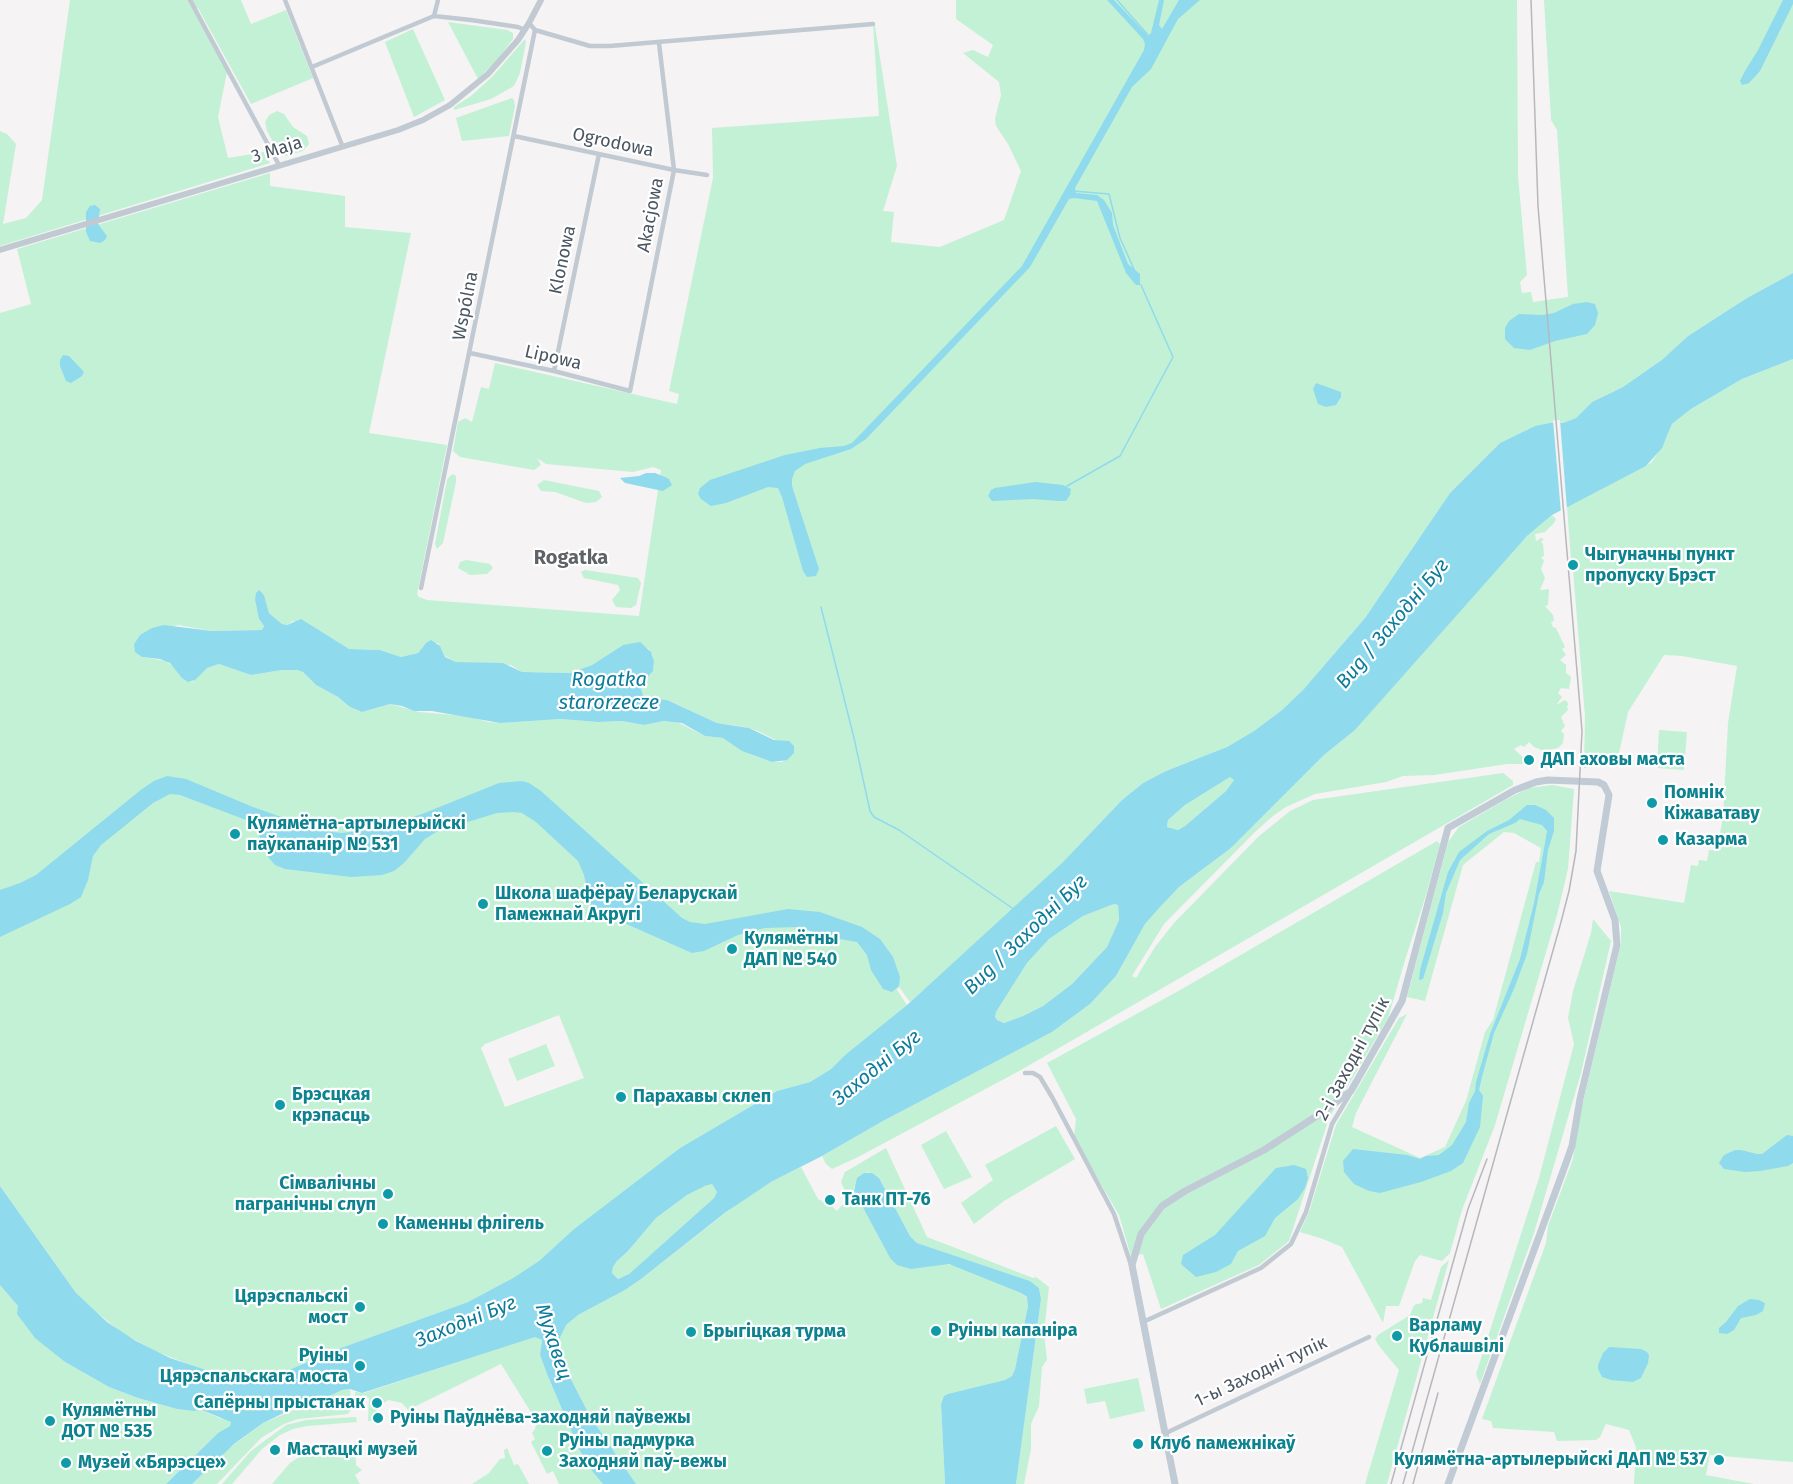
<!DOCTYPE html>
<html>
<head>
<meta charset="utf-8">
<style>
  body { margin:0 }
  canvas { display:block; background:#f5f3f3 }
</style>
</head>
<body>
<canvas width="1793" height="1484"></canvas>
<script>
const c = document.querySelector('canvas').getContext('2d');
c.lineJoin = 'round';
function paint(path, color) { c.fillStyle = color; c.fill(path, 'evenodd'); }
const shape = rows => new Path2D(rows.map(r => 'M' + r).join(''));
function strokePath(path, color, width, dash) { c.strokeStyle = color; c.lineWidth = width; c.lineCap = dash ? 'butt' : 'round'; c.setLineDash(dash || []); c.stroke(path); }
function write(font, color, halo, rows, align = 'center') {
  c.font = font + ' "Fira Sans",sans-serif'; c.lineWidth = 4.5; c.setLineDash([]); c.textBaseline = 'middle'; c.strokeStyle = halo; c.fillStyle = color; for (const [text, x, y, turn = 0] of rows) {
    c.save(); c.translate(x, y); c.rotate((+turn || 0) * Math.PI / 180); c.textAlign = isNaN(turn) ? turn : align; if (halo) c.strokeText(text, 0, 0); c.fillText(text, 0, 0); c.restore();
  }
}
const green = shape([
  [70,0,241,0,251,24,286,10,313,78,251,104,198,8,192,7,227,72,218,117,228,158,264,152,270,163,0,246,0,131,7,134,16,144,3,224,26,218,42,200],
  [956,0,1517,0,1518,176,1527,275,1520,282,1522,293,1531,292,1533,302,1568,297,1557,130,1551,120,1544,0,1793,0,1793,273,1747,298,1688,336,1663,359,1623,387,1592,402,1576,418,1563,423,1549,423,1535,426,1500,443,1450,493,1365,618,1303,690,1282,710,1254,731,1227,747,1166,771,1143,783,1122,800,1063,862,1013,909,910,1002,899,987,897,990,907,1005,845,1055,831,1069,810,1082,777,1091,680,1148,574,1229,539,1261,513,1278,468,1302,338,1349,282,1373,265,1377,240,1378,201,1369,155,1351,121,1332,90,1307,76,1293,0,1186,0,313,31,304,17,249,270,173,270,186,345,196,345,227,411,233,369,433,447,445,417,594,419,597,427,600,639,616,661,470,653,467,633,472,546,464,537,458,541,465,534,470,460,457,453,451,458,422,465,418,472,422,481,387,489,389,495,363,677,404,679,394,669,391,713,178,712,128,879,116,873,24,875,26,897,166,883,211,894,212,891,242,940,247,1004,220,1021,171,1008,144,996,126,995,119,1001,95,999,82,963,53,973,50,988,57,993,45,956,19],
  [263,593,269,613,282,624,287,625,293,621,349,649,380,650,401,657,418,653,426,643,438,643,445,656,456,662,511,665,522,672,570,673,592,665,623,645,648,648,653,656,654,666,650,675,640,686,643,695,649,698,667,700,717,723,745,727,758,731,780,742,783,762,772,762,752,755,723,738,705,736,677,722,664,721,644,725,622,721,598,722,561,719,500,723,488,722,466,716,419,712,390,704,362,712,350,707,338,697,316,685,303,672,297,670,282,670,251,675,219,664,207,668,192,682,182,678,174,667,166,661,142,657,134,644,140,635,178,625,212,631,262,630,264,626,259,619],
  [559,1015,584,1078,505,1107,481,1048,485,1044],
  [448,22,507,30,513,33,513,39,498,59,478,79],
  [413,29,445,100,414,117,385,42],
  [525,39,526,42,520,73,514,86,491,99,454,110,454,107,471,96,492,77],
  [512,98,514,100,515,106,509,136,462,141,456,118],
  [277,111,284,114,293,127,307,136,309,144,303,151,286,156,278,151,267,131,265,122,269,115],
  [1793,359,1793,1462,1710,1455,1706,1475,1754,1484,1634,1484,1636,1447,1629,1430,1606,1424,1600,1437,1596,1440,1557,1441,1554,1432,1493,1428,1491,1421,1482,1419,1546,1243,1548,1226,1573,1159,1581,1110,1621,944,1621,927,1609,891,1684,903,1691,865,1698,866,1699,860,1707,861,1709,850,1717,850,1723,817,1728,723,1737,666,1682,656,1664,655,1628,712,1616,767,1608,764,1584,768,1585,716,1573,570,1578,569,1577,559,1571,560,1567,506,1646,466,1652,462,1666,439,1672,424,1691,409,1742,379],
  [453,474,456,476,456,482,443,543,437,549,435,544,447,480,450,476],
  [544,480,599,491,602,497,596,502,586,503,555,492,541,491,537,485],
  [1552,515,1556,519,1554,523,1545,532,1535,534,1536,541,1541,538,1544,539,1541,542,1543,544,1544,556,1541,557,1544,561,1541,569,1545,578,1540,590,1549,589,1548,605,1545,606,1553,615,1554,621,1551,622,1553,627,1556,628,1565,647,1562,649,1566,655,1560,660,1566,665,1566,673,1571,677,1569,689,1561,688,1558,693,1562,697,1556,705,1565,700,1569,704,1567,706,1568,710,1561,717,1565,726,1561,731,1564,734,1563,743,1558,748,1544,751,1534,747,1529,742,1524,747,1521,745,1514,749,1528,762,1526,764,1507,764,1434,775,1403,776,1386,782,1315,794,1286,807,1273,816,1254,833,1164,924,1132,976,1136,978,1155,947,1174,923,1258,837,1290,811,1313,800,1503,773,1513,781,1513,785,1021,1070,858,1157,832,1169,826,1164,822,1156,883,1121,1052,1032,1090,1004,1116,976,1145,924,1158,908,1179,887,1231,848,1324,755,1355,730,1489,577,1527,536],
  [466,560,490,564,493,568,487,574,470,575,458,568,460,562],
  [585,570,638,578,641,583,636,605,631,608,616,607,612,600,620,590,618,585,584,578,581,572],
  [1659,730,1687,732,1684,770,1657,768],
  [1230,777,1233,778,1234,781,1226,791,1185,826,1178,830,1167,827,1168,820,1185,805],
  [1552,785,1574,789,1568,869,1557,915,1495,1125,1462,1210,1450,1253,1442,1261,1420,1255,1415,1261,1399,1306,1386,1306,1383,1323,1342,1247,1323,1239,1300,1232,1309,1212,1336,1125,1399,1018,1407,1014,1356,1113,1352,1127,1420,1158,1445,1147,1466,1101,1485,1032,1493,1020,1536,862,1539,862,1541,848,1514,833,1504,832,1463,865,1425,1001,1407,997,1448,842,1459,827,1505,800,1529,788],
  [1437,841,1440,844,1426,895,1406,957,1388,1018,1329,1118,1289,1241,1259,1265,1161,1309,1143,1254,1131,1256,1119,1215,1074,1138,1076,1119,1047,1063,1182,989],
  [1114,904,1118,905,1119,920,1107,947,1072,984,1043,1006,1023,1016,1004,1023,997,1020,995,1017,996,1012,1027,963,1049,939,1083,916],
  [1593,919,1611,941,1581,1073,1534,1233,1480,1384,1476,1374,1539,1178,1574,1044,1568,1018,1573,991,1591,933],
  [546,1044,555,1066,517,1081,508,1059],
  [1056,1126,1075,1159,1004,1201,974,1224,961,1203,993,1180,985,1165],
  [946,1131,972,1177,944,1189,921,1145],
  [886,1148,927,1237,1033,1278,1036,1277,1049,1287,1044,1332,1047,1360,1042,1367,1039,1406,1031,1424,1031,1449,1024,1484,1016,1484,1041,1299,1039,1288,1030,1281,917,1243,910,1236,879,1178,868,1172,854,1187,854,1191,890,1258,916,1268,945,1264,953,1265,1021,1293,1028,1299,1028,1306,1015,1369,1012,1376,1005,1380,944,1396,943,1399,941,1404,945,1484,636,1484,590,1416,562,1362,558,1342,565,1325,578,1315,625,1290,641,1279,742,1200,771,1182,801,1167,818,1199,823,1202,827,1201,837,1211,848,1198,841,1182,845,1172],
  [712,1184,717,1192,714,1198,629,1274,618,1279,612,1273,613,1267,617,1261,628,1251,656,1218,687,1195,705,1186],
  [1449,1260,1387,1484,1365,1484,1399,1370,1379,1346,1375,1339,1378,1335,1410,1315,1414,1305,1422,1303,1423,1298,1431,1300,1441,1267],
  [0,1285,18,1306,53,1351,65,1362,109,1387,138,1398,177,1409,193,1411,202,1410,219,1418,228,1420,231,1422,230,1426,218,1433,166,1484,0,1484],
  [533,1337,538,1337,542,1340,540,1355,547,1374,579,1449,603,1484,559,1484,553,1471,547,1474,531,1442,535,1439,532,1433,535,1429,537,1422,501,1364,408,1410,402,1403,388,1400,378,1407,372,1421,368,1421,369,1398,355,1400,355,1392,364,1393],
  [1138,1378,1145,1411,1110,1419,1105,1401,1087,1404,1084,1389],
  [350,1389,352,1408,348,1414,298,1419,284,1424,261,1438,217,1484,192,1484,228,1449,263,1423,342,1390],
  [356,1417,357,1422,307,1426,293,1429,280,1435,262,1449,232,1484,222,1484,251,1451,286,1425,306,1420],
  [355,1443,356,1465,362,1470,355,1475,360,1484,272,1484,290,1463,301,1456],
  [507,1448,514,1465,518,1464,529,1484,472,1484,489,1473,500,1459,505,1458,504,1450]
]);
const water = shape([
  [1107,0,1114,0,1148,36,1151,33,1159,0,1164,0,1159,25,1162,29,1179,0,1200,0,1178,19,1151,69,1132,87,1075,188,1076,193,1097,195,1104,200,1112,213,1113,225,1128,264,1140,274,1140,285,1136,285,1126,273,1097,201,1074,198,1069,199,1030,267,866,439,851,449,805,464,795,471,792,479,792,486,819,569,816,576,807,577,803,571,782,497,778,488,768,487,726,503,711,506,701,499,698,494,700,488,710,480,785,455,820,448,844,446,852,443,1022,266,1144,50,1145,44,1143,39],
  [1783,0,1793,0,1793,4,1760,71,1749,83,1742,85,1740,81,1745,71,1758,50],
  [95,205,100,209,98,224,107,236,105,240,100,243,90,241,86,232,86,212,90,206],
  [1793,273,1793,359,1742,379,1691,409,1672,424,1662,448,1646,466,1552,515,1527,536,1355,730,1324,755,1231,848,1179,887,1159,908,1145,924,1116,976,1090,1004,1052,1032,883,1121,822,1156,771,1182,726,1212,641,1279,625,1290,578,1315,566,1325,558,1342,562,1362,590,1416,636,1484,603,1484,593,1472,579,1449,547,1374,540,1355,542,1340,535,1337,362,1393,350,1389,342,1390,323,1399,286,1412,263,1423,234,1444,192,1484,166,1484,218,1433,230,1426,231,1422,202,1410,193,1411,177,1409,138,1398,109,1387,65,1362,35,1338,17,1314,18,1306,0,1285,0,1186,76,1293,107,1322,136,1341,170,1358,215,1373,240,1378,253,1378,282,1373,338,1349,468,1302,513,1278,539,1261,574,1229,680,1148,777,1091,810,1082,831,1069,845,1055,907,1005,1013,908,1063,862,1122,800,1143,783,1166,771,1227,747,1254,731,1282,710,1303,690,1365,618,1450,493,1500,443,1535,426,1549,423,1563,423,1576,418,1592,402,1623,387,1663,359,1688,336,1747,298],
  [1230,777,1234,780,1226,791,1185,826,1178,830,1167,827,1168,820,1185,805],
  [1114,904,1118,905,1119,920,1107,947,1072,984,1043,1006,1023,1016,1004,1023,997,1020,995,1017,996,1012,1027,963,1049,939,1083,916],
  [712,1184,717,1192,714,1198,629,1274,618,1279,612,1273,613,1267,617,1261,628,1251,656,1218,687,1195,705,1186],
  [1587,302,1595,304,1598,313,1595,325,1587,334,1555,341,1530,350,1514,348,1505,339,1505,328,1509,321,1519,314,1542,315,1554,313,1573,304],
  [63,355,69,356,84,372,82,376,71,383,66,381,60,366,60,360],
  [1316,383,1341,392,1341,397,1336,405,1326,407,1318,404,1313,389],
  [646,473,655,473,665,477,669,479,672,485,663,491,625,483,620,478,639,476],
  [1035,482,1063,485,1071,489,1070,495,1066,501,1059,501,1033,499,992,501,988,496,991,490,995,488],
  [259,590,264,595,269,613,282,624,287,625,301,619,349,649,380,650,401,657,418,653,426,643,431,640,440,646,445,657,456,662,503,663,522,672,570,673,592,665,623,645,640,642,651,652,654,661,653,671,640,686,643,695,649,698,667,700,717,723,749,728,774,740,789,741,794,746,794,753,787,760,772,762,742,751,723,738,705,736,682,723,664,721,644,725,622,721,598,722,561,719,500,723,432,711,414,711,402,706,390,704,362,712,350,707,338,697,316,685,303,672,297,670,282,670,251,675,219,664,207,668,195,680,188,682,182,678,170,663,160,659,142,657,135,652,134,644,140,635,152,628,164,625,212,631,262,630,264,626,259,619,255,599,256,593],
  [167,776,186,779,253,807,304,825,323,831,342,833,376,829,422,814,499,783,522,781,529,783,541,791,682,918,690,922,705,924,788,909,820,912,862,927,880,939,893,957,900,977,899,986,892,992,883,989,871,970,867,955,857,942,828,937,799,927,765,928,738,935,704,951,692,953,606,915,594,909,590,904,584,875,578,861,536,822,522,813,514,812,497,813,438,831,425,839,404,863,394,871,382,875,351,877,285,869,275,865,268,857,258,833,246,820,180,795,170,794,153,803,101,845,93,856,88,880,81,897,70,904,0,937,0,890,20,883,36,875,142,789,154,781],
  [1527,805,1535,805,1546,810,1554,818,1554,831,1548,850,1544,882,1539,894,1527,954,1514,989,1494,1033,1482,1077,1479,1090,1483,1096,1480,1127,1463,1163,1451,1171,1421,1182,1380,1193,1369,1191,1354,1184,1344,1172,1343,1161,1353,1149,1407,1155,1420,1159,1426,1156,1439,1155,1452,1145,1466,1122,1469,1103,1475,1091,1476,1082,1490,1034,1520,959,1534,903,1545,843,1547,831,1542,825,1520,819,1515,823,1489,834,1460,860,1446,893,1443,913,1423,979,1419,980,1420,970,1448,872,1459,852,1487,831,1509,820],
  [1787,1135,1793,1136,1793,1163,1788,1166,1760,1171,1745,1172,1724,1169,1719,1163,1724,1155,1735,1150,1741,1150,1757,1154,1762,1154],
  [1294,1165,1306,1169,1308,1178,1305,1188,1298,1199,1275,1218,1265,1236,1238,1251,1231,1264,1216,1272,1196,1277,1181,1264,1183,1255,1215,1235,1276,1168],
  [864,1173,872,1173,879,1178,910,1236,917,1243,1030,1281,1039,1288,1041,1299,1016,1484,945,1484,941,1404,944,1396,948,1394,1005,1380,1012,1376,1015,1369,1028,1306,1027,1297,1021,1293,949,1264,911,1269,897,1265,890,1258,854,1191,857,1178],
  [1750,1299,1759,1300,1765,1303,1763,1311,1756,1315,1741,1318,1734,1330,1727,1334,1719,1333,1719,1328,1726,1322,1738,1306],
  [1609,1347,1641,1349,1647,1352,1649,1355,1648,1363,1641,1378,1633,1382,1611,1380,1602,1377,1598,1369,1598,1365,1603,1353]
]);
const pier = shape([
  [1553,420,1560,420,1567,510,1561,513]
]);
const stream = shape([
  [1117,0,1148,35],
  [1073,191,1109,194,1120,238,1134,269],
  [1067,486,1120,456,1173,357,1141,285],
  [821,607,854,738,870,811,874,817,899,830,1015,910]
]);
const minor = shape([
  [190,0,279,165],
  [285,0,342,145],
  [434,16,438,0],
  [529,23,535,30,590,46,610,46,873,24],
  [312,67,434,16,471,20,518,27,525,30],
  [514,136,674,170,707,175],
  [470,353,554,371,630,391,674,170,659,43],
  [554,371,599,154],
  [421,588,535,30],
  [1025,1073,1033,1073,1040,1077,1052,1097,1114,1214,1131,1265],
  [1143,1322,1261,1268,1291,1244,1306,1212,1332,1124,1350,1094],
  [1166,1433,1369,1337]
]);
const tertiary = shape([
  [0,250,398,130,423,120,450,105,488,74,518,40,529,23,541,0]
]);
const secondary = shape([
  [1175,1484,1132,1265,1141,1234,1162,1206,1185,1191,1264,1150,1323,1112,1351,1091,1402,1001,1448,828,1515,790,1536,782,1548,780,1598,782,1604,785,1609,795,1597,871,1615,920,1617,945,1580,1099,1572,1146,1566,1163,1448,1484]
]);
const rail = shape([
  [1391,1484,1468,1209,1487,1159],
  [1403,1484,1561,922,1569,891,1576,851,1582,731,1538,206,1531,0],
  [1413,1484,1438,1393]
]);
const markers = [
  [1573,565,6,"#0f9aa8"],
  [1529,760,6,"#0f9aa8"],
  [1652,803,6,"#0f9aa8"],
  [235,834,6,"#0f9aa8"],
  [1663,840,6,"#0f9aa8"],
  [483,904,6,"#0f9aa8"],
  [732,949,6,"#0f9aa8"],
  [621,1097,6,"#0f9aa8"],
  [280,1105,6,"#0f9aa8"],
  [388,1194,6,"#0f9aa8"],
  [830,1200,6,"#0f9aa8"],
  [383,1224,6,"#0f9aa8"],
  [360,1307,6,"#0f9aa8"],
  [936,1331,6,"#0f9aa8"],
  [691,1332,6,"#0f9aa8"],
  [1397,1336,6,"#0f9aa8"],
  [360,1366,6,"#0f9aa8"],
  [377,1403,6,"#0f9aa8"],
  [378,1418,6,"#0f9aa8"],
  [50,1421,6,"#0f9aa8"],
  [1138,1444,6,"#0f9aa8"],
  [275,1450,6,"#0f9aa8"],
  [547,1451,6,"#0f9aa8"],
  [1719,1460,6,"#0f9aa8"],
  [66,1463,6,"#0f9aa8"]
];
const streetNames = [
  ["Ogrodowa",613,143,12],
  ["3 Maja",277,150,-17],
  ["Akacjowa",651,215,-79],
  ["Klonowa",563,260,-78],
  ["Wspólna",466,306,-79],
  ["Lipowa",553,358,13],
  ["2-і Заходні тупік",1353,1059,-62],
  ["1-ы Заходні тупік",1261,1372,-25]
];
const cultureNames = [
  ["Чыгуначны пункт",1585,555],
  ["пропуску Брэст",1585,576],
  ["ДАП аховы маста",1541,760],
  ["Помнік",1664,793],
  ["Кіжаватаву",1664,814],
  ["Кулямётна-артылерыйскі",247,824],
  ["паўкапанір № 531",247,845],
  ["Казарма",1675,840],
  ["Школа шафёраў Беларускай",495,894],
  ["Памежнай Акругі",495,915],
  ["Кулямётны",744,939],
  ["ДАП № 540",744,960],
  ["Брэсцкая",292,1095],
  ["крэпасць",292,1116],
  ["Парахавы склеп",633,1097],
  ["Сімвалічны",376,1184,"right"],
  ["пагранічны слуп",376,1205,"right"],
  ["Танк ПТ-76",842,1200],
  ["Каменны флігель",395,1224],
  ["Цярэспальскі",348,1297,"right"],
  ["мост",348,1318,"right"],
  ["Варламу",1409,1326],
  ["Кублашвілі",1409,1347],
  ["Руіны капаніра",948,1331],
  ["Брыгіцкая турма",703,1332],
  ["Руіны",348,1356,"right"],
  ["Цярэспальскага моста",348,1377,"right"],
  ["Сапёрны прыстанак",365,1403,"right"],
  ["Кулямётны",62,1411],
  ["ДОТ № 535",62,1432],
  ["Руіны Паўднёва-заходняй паўвежы",390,1418],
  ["Руіны падмурка",559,1441],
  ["Заходняй паў-вежы",559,1462],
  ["Клуб памежнікаў",1150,1444],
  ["Мастацкі музей",287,1450],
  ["Кулямётна-артылерыйскі ДАП № 537",1707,1460,"right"],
  ["Музей «Бярэсце»",78,1463]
];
const neighbourhoodNames = [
  ["Rogatka",571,558]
];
const waterNames = [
  ["Bug / Заходні Буг",1393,624,-50],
  ["Rogatka",609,680],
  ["starorzecze",609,703],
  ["Bug / Заходні Буг",1026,935,-44],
  ["Заходні Буг",877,1068,-39],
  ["Заходні Буг",466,1322,-22],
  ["Мухавец",553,1342,72]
];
paint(green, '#c3f1d5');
paint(water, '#90daee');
paint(pier, '#f5f3f3');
strokePath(stream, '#90daee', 1.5);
strokePath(minor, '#c1cad2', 4.5);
strokePath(tertiary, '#c1cad2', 6);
strokePath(secondary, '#c1cbd6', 7);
strokePath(rail, '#b5b8bd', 1.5);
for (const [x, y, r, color] of markers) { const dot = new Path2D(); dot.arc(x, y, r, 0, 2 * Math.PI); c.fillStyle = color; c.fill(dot); strokePath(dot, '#fff', 2); }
write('18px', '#4a5661', '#fff', streetNames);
write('bold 18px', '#0d838f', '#fff', cultureNames, 'left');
write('bold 20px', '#5f6368', '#fff', neighbourhoodNames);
write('italic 20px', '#0c7c9b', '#fff', waterNames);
</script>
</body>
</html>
